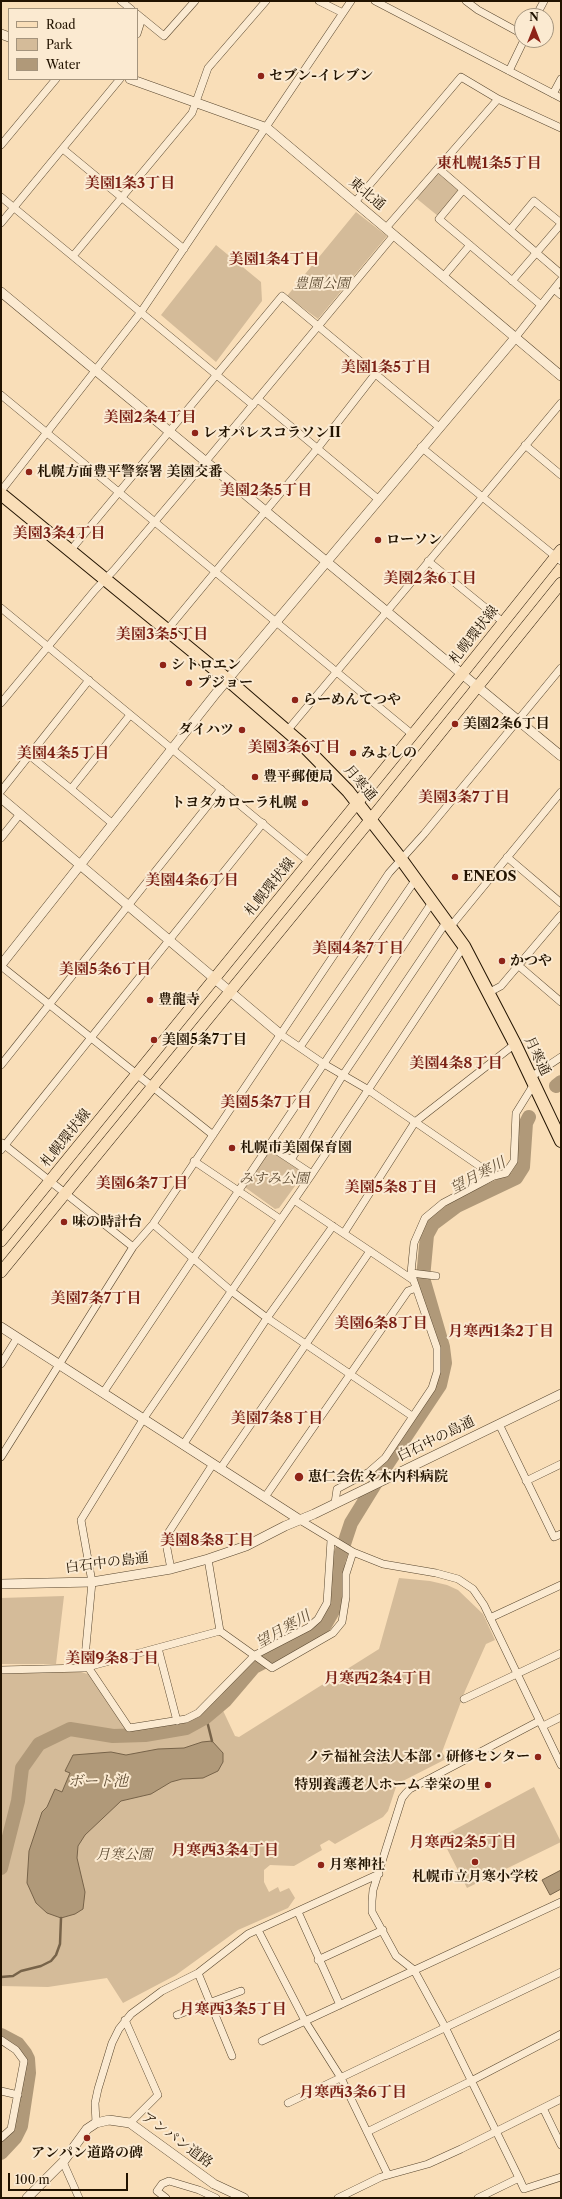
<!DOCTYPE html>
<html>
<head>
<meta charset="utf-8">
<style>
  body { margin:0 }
  #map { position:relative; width:562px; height:2199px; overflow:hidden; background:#f9deb8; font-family:"Libre Caslon Text",serif }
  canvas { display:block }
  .frame { position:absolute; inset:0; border:2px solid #221300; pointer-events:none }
  .legend { position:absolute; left:8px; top:8px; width:130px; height:72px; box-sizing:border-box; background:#fbead1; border:1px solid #a4947d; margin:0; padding:5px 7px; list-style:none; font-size:12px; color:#221300 }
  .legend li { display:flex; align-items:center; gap:8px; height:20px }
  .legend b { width:20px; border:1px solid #a4947d }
  .north { position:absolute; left:514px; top:8px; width:40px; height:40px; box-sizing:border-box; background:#fbead1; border:1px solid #a4947d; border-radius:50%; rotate:0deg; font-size:11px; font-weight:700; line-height:16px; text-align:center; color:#221300 }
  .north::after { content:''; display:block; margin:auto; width:14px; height:18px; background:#8f2418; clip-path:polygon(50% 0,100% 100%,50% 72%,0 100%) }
  .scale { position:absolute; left:8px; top:2173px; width:120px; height:18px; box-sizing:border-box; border:2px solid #221300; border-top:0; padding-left:5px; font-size:12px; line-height:14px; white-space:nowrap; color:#221300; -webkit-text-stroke:3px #fbead1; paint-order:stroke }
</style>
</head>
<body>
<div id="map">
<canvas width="562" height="2199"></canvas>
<div class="frame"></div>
<ul class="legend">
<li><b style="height:5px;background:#f9deb8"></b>Road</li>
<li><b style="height:11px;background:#d4bb99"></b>Park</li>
<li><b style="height:11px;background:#b09979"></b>Water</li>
</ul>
<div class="north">N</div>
<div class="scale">100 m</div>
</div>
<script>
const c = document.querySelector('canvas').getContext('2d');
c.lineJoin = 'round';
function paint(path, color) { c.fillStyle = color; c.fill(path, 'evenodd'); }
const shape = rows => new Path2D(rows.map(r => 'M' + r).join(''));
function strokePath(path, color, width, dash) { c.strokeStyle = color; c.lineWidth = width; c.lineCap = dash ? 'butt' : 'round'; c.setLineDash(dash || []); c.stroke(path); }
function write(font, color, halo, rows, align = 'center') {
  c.font = font + ' "Libre Caslon Text","Noto Serif JP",serif'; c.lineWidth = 4; c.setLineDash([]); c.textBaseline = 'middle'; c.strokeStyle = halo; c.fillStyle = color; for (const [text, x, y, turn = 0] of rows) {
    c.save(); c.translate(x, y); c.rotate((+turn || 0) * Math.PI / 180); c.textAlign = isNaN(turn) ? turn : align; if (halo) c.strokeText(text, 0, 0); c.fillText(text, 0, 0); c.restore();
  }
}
const green = shape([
  [439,174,459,191,438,216,416,198,436,175],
  [356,212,387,236,318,319,287,296],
  [216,245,261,282,262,301,216,362,161,315],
  [267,1153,273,1153,301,1171,303,1175,279,1208,275,1209,246,1188,245,1183],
  [399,1578,430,1581,447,1585,458,1590,483,1614,495,1640,486,1644,465,1691,442,1752,446,1759,397,1784,388,1811,383,1817,335,1844,329,1840,320,1845,322,1850,294,1866,270,1865,264,1870,264,1882,269,1892,278,1887,280,1892,289,1888,295,1898,288,1908,238,1930,176,1975,123,2003,107,1978,48,1987,1,1986,1,1672,74,1670,88,1674,127,1731,192,1720,212,1707,218,1700,235,1736,239,1737,379,1649],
  [64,1596,56,1664,1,1664,1,1598],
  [534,1787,561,1842,467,1888,441,1837]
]);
const water = shape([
  [212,1741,223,1753,223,1762,218,1771,203,1778,182,1779,171,1782,151,1794,121,1801,85,1835,78,1846,77,1858,85,1892,83,1909,75,1914,61,1918,47,1913,36,1903,27,1883,29,1851,42,1812,47,1807,55,1789,62,1792,70,1773,65,1771,73,1755,111,1752,126,1755,158,1749,184,1748,202,1742,212,1741],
  [561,1870,561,1889,550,1895,542,1880,561,1870]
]);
const stream = shape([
  [206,1717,212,1741],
  [1,1977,13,1976,21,1971,41,1966,51,1961,56,1955,60,1944,61,1918]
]);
const river = shape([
  [556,1086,561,1082],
  [1,1868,18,1801,22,1768,39,1744,70,1729,113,1736,145,1735,186,1728,206,1717,225,1701,254,1667,306,1640,325,1625,337,1604,338,1562,351,1523,388,1463,440,1385,445,1363,443,1347,423,1278,427,1235,433,1224,457,1206,516,1178,523,1167,526,1123,529,1117],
  [1,2035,18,2044,25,2053,28,2059,29,2073,21,2126,15,2138,1,2153]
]);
const minor = shape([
  [121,1,131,9],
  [319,1,343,13],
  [375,1,561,98],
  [466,1,478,10,522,34],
  [137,14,164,36,195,1],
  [536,16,544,1],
  [137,34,142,18],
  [509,71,524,40],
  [553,94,561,79],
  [498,99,561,128],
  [1,145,56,79],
  [63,149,184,249],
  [438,168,561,274],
  [463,190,439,219,541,305],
  [1,197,253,405],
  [355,202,461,77,498,99,386,228],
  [1,223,120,79],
  [510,230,534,201,561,223],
  [73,256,192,113,208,68,266,1],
  [443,277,470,245],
  [512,281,561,224],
  [554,289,561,295],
  [515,338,561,280],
  [1,395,413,735],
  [258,399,378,499],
  [525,445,561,475],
  [421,447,561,561],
  [1,491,141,312,351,1],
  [70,551,282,296,439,427],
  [428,561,503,622],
  [1,608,309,862],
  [167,630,317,449,376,373],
  [1,703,95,590,114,570,206,461,394,235],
  [287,731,561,403],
  [29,755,71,789],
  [1,791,89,680],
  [113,824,71,789,130,715],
  [1,838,20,814],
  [507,857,561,903],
  [451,926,561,792],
  [1,966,213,1135],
  [519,966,561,1002],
  [488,993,501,986,561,915],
  [280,1034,324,1064,367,1089,494,1176],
  [300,1047,416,879],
  [1,1065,221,789],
  [531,1077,561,1057],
  [2,1143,133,1247],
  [268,1145,312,1174],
  [1,1150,263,823],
  [291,1160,343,1075,447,921],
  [194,1161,280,1219],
  [294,1200,413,1280],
  [153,1224,230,1290,267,1318,412,1416],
  [344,1233,415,1122,515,1044],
  [411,1273,436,1276],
  [1,1364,17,1338],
  [103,1393,433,901],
  [499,1424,554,1537,561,1534],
  [183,1445,267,1318,333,1226],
  [1,1457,133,1247,153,1224,389,873,424,834,561,668],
  [220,1469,370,1251],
  [526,1481,561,1464],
  [265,1497,408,1291,416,1288],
  [335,1503,337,1489,369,1472,385,1458,432,1388,437,1372,437,1348,411,1273,414,1243,425,1218,443,1203,494,1176,506,1173,514,1161,516,1113,534,1084],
  [300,1520,353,1552,383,1564,436,1573,458,1579,473,1589,484,1605,561,1765],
  [208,1559,220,1631,272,1668,333,1633,342,1622,346,1597,346,1574,353,1552],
  [171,1569,165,1538,213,1464],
  [490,1618,561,1585],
  [158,1648,177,1721],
  [88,1667,129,1728,186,1719,198,1713,255,1655,309,1627,318,1619,327,1603,331,1540],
  [84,1668,92,1582,81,1520,144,1418,312,1174,464,946],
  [1,1670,84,1668,220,1631],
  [464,1699,561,1653],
  [543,1726,561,1717],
  [298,1912,340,2005],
  [258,1930,305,2021,341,2078,388,2175],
  [318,1960,383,1930],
  [198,1973,232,2056],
  [177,2015,241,1991],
  [125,2020,158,2095,130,2123],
  [1,2040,16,2050,24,2061,11,2129,1,2138],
  [262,2041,561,1902],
  [1,2091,18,2095],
  [288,2103,561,1972],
  [543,2108,561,2145],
  [96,2123,95,2103,98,2089,112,2043,119,2029,131,2014,162,1991,198,1973,248,1934,379,1874],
  [367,2132,471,2081,561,2034],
  [63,2162,79,2198],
  [519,2178,524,2189,561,2177],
  [166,2198,157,2191,162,2184,169,2181,199,2190,216,2198],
  [338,2198,381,2177,428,2164,461,2149,561,2099],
  [478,2198,519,2178,445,2027,414,1970,396,1956,372,1912,372,1901,373,1890,402,1798,406,1793,410,1789,539,1721]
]);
const tertiary = shape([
  [1,34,9,37],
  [130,79,267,128,561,376],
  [1,292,561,756],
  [1,798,280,1034],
  [1,965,217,692,515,338],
  [1,1327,300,1520],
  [1,1584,92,1582,171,1569,208,1559,246,1546,285,1526,314,1514,561,1394],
  [27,2198,63,2162,87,2129,96,2123,109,2120,130,2123,214,2184,244,2198]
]);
const primary = shape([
  [1,1241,462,674,561,550],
  [1,1272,371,819,561,583]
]);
const trunk = shape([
  [1,494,228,680,302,744,348,791,401,859,464,946,515,1044,561,1141]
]);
const markers = [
  [261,76,4,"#8f2418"],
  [195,433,4,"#8f2418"],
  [29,472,4,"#8f2418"],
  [378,540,4,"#8f2418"],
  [163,665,4,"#8f2418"],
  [189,683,4,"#8f2418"],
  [295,700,4,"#8f2418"],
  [455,724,4,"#8f2418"],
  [242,730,4,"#8f2418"],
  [353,753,4,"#8f2418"],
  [255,777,4,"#8f2418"],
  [305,803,4,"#8f2418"],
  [455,877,4,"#8f2418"],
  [502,961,4,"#8f2418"],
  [150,1000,4,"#8f2418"],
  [154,1040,4,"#8f2418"],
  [232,1148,4,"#8f2418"],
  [64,1222,4,"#8f2418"],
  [299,1477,5,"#8f2418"],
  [538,1757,4,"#8f2418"],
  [488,1785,4,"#8f2418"],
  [475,1862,4,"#8f2418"],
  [321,1865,4,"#8f2418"],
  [87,2138,4,"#8f2418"]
];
const poiNames = [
  ["セブン-イレブン",269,76],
  ["レオパレスコラソンII",203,433],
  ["札幌方面豊平警察署 美園交番",37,472],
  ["ローソン",386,540],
  ["シトロエン",171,665],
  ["プジョー",197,683],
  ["らーめんてつや",303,700],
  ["美園2条6丁目",463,724],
  ["ダイハツ",234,730,"right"],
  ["みよしの",361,753],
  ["豊平郵便局",263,777],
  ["トヨタカローラ札幌",297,803,"right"],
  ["ENEOS",463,877],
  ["かつや",510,961],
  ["豊龍寺",158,1000],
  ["美園5条7丁目",162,1040],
  ["札幌市美園保育園",240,1148],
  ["味の時計台",72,1222],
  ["恵仁会佐々木内科病院",308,1477],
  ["ノテ福祉会法人本部・研修センター",530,1757,"right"],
  ["特別養護老人ホーム 幸栄の里",480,1785,"right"],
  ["月寒神社",329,1865],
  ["札幌市立月寒小学校",475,1877,"center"],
  ["アンパン道路の碑",87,2153,"center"]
];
const streetNames = [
  ["東北通",367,194,40],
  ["札幌環状線",474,635,-52],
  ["月寒通",360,783,49],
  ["札幌環状線",270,887,-51],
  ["月寒通",537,1056,64],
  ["札幌環状線",66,1138,-51],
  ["白石中の島通",436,1439,-26],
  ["白石中の島通",107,1563,-7],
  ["アンパン道路",177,2140,36]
];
const parkNames = [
  ["豊園公園",322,284],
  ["みすみ公園",274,1179],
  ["月寒公園",124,1855]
];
const neighbourhoodNames = [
  ["東札幌1条5丁目",489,164],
  ["美園1条3丁目",130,184],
  ["美園1条4丁目",274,260],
  ["美園1条5丁目",386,368],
  ["美園2条4丁目",150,418],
  ["美園2条5丁目",266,491],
  ["美園3条4丁目",59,534],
  ["美園2条6丁目",430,579],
  ["美園3条5丁目",162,635],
  ["美園3条6丁目",294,748],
  ["美園4条5丁目",63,754],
  ["美園3条7丁目",464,798],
  ["美園4条6丁目",192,881],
  ["美園4条7丁目",358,949],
  ["美園5条6丁目",105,970],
  ["美園4条8丁目",456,1064],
  ["美園5条7丁目",266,1103],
  ["美園6条7丁目",142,1184],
  ["美園5条8丁目",391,1188],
  ["美園7条7丁目",96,1299],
  ["美園6条8丁目",381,1324],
  ["月寒西1条2丁目",501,1332],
  ["美園7条8丁目",277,1419],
  ["美園8条8丁目",207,1541],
  ["美園9条8丁目",112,1659],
  ["月寒西2条4丁目",378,1679],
  ["月寒西2条5丁目",463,1843],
  ["月寒西3条4丁目",225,1851],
  ["月寒西3条5丁目",233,2010],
  ["月寒西3条6丁目",353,2093]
];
const waterNames = [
  ["望月寒川",478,1176,-28],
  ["望月寒川",283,1630,-30],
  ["ボート池",98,1782]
];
paint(green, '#d4bb99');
paint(water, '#b09979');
strokePath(water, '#776349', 1);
strokePath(stream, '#776349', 2.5);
strokePath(river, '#b09979', 14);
strokePath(minor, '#58462e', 8);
strokePath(tertiary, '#58462e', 10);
strokePath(primary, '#221300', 12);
strokePath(trunk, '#221300', 14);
strokePath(minor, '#fbead1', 7);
strokePath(tertiary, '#fbead1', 9);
strokePath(primary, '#f9deb8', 11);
strokePath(trunk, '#f9deb8', 12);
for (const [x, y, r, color] of markers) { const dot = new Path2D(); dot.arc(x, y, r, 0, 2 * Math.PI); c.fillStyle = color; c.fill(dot); strokePath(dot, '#fbead1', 1.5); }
write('bold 14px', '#221300', '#fbead1', poiNames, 'left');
write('14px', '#221300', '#fbead1', streetNames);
write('italic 14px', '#604e36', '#fbead1', parkNames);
write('bold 15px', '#7a1f14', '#fbead1', neighbourhoodNames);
write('italic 15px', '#624f36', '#fbead1', waterNames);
</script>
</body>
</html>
